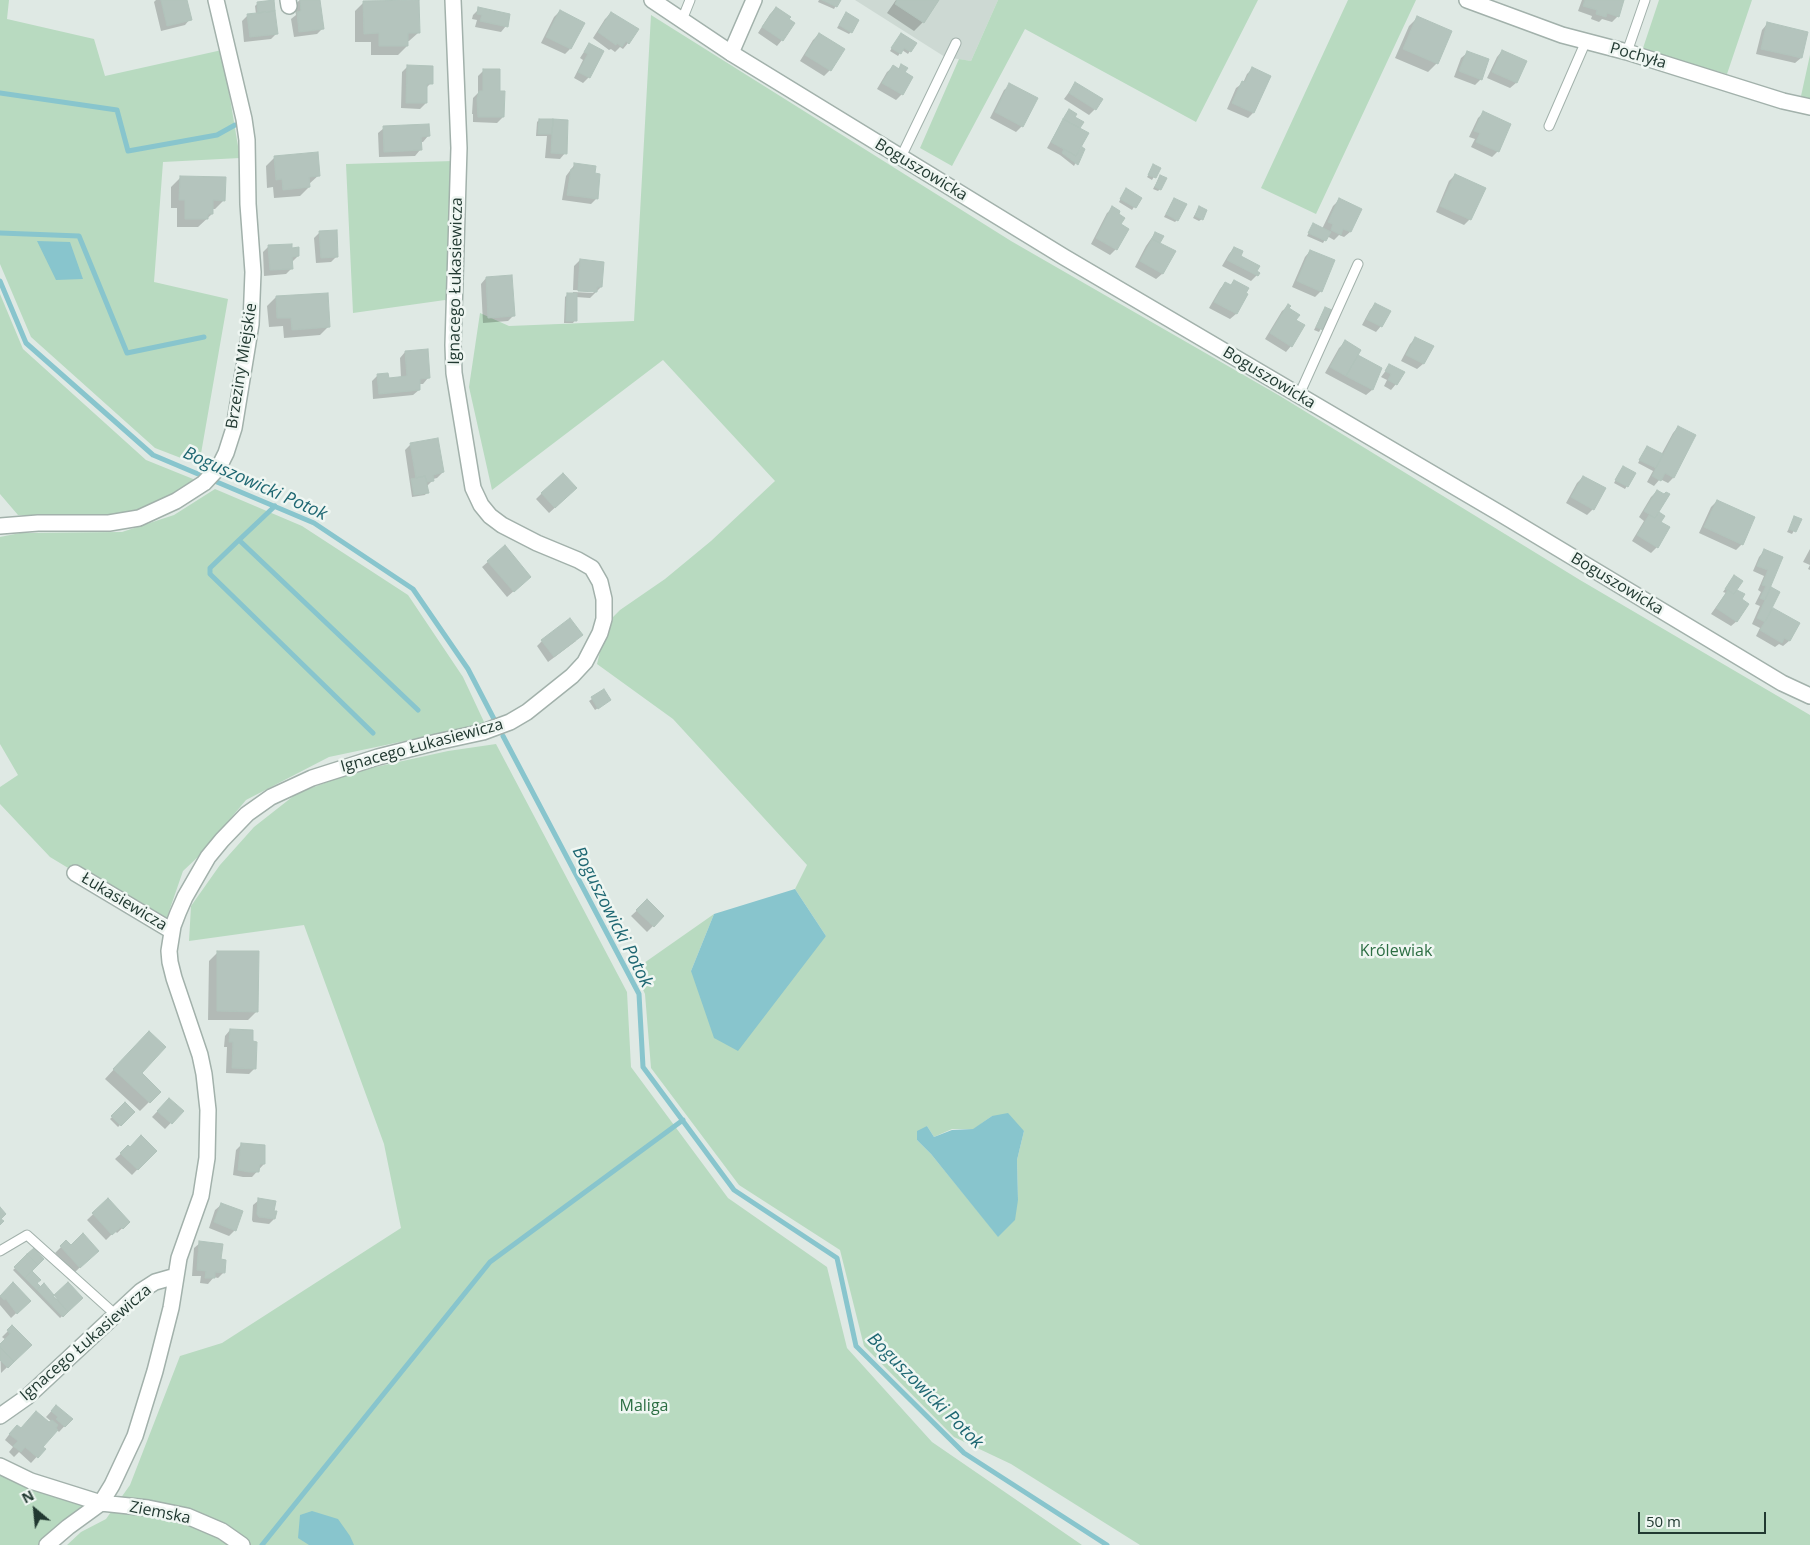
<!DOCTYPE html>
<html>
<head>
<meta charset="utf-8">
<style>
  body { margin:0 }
  #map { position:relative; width:1810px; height:1545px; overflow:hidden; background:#dfe9e4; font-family:"Open Sans",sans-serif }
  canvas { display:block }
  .north { position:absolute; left:10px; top:1485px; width:50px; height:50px; -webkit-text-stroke:4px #eff6f2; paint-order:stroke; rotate:332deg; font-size:14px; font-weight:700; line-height:20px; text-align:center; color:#213931 }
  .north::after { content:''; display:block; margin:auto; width:18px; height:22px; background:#213931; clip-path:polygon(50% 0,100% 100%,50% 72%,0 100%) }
  .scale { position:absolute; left:1638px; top:1512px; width:128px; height:22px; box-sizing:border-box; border:2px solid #213931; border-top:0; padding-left:6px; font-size:15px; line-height:18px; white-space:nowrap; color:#213931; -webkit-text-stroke:4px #eff6f2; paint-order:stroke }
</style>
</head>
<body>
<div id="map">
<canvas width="1810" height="1545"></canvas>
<div class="north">N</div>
<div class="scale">50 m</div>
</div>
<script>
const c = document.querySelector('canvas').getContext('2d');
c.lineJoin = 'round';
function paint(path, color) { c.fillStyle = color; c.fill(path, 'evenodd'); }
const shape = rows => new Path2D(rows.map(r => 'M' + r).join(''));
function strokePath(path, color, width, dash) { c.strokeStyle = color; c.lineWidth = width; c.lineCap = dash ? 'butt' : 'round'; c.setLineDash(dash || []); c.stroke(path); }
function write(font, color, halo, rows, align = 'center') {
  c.font = font + ' "Open Sans",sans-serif'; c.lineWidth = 5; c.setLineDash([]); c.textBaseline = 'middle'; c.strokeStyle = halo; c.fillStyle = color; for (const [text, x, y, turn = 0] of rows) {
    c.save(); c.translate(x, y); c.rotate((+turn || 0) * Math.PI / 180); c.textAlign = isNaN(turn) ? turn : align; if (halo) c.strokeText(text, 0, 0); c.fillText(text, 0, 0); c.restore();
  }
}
const built = shape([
  [855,0,998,0,971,61,945,57]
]);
const green = shape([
  [0,0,9,0,7,19,94,39,105,76,222,50,240,158,163,162,154,282,228,299,199,465,155,448,31,337,0,264],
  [998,0,1258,0,1196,122,1025,29,952,166,920,148,959,59,971,61],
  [1348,0,1416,0,1316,214,1261,188],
  [1659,0,1752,0,1727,74,1642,51],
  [651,15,1011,241,1280,396,1580,580,1810,715,1810,1545,1140,1545,1011,1464,954,1437,864,1346,840,1250,739,1185,651,1068,645,994,634,970,714,914,691,971,826,936,795,889,807,865,673,719,597,664,607,623,620,610,665,579,711,541,775,481,663,360,492,490,469,387,480,313,509,326,634,321],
  [992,1116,1024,1131,1017,1160,1018,1200,998,1236,931,1154,917,1140,927,1126,934,1137,952,1129,974,1129],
  [1810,55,1810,100,1801,96],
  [454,161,449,304,445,300,353,313,346,164],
  [0,294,23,349,146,460,198,481,148,508,110,515,46,517,18,515,0,494],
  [215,489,302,526,408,595,463,677,485,724,329,757,246,800,199,856,183,871,164,926,50,857,0,804,0,787,18,775,0,744,0,537,20,533,122,532,174,515],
  [496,744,627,992,631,1067,728,1198,827,1267,847,1348,932,1442,1082,1545,67,1545,81,1532,106,1519,130,1485,180,1356,222,1343,401,1228,384,1144,304,925,189,941,191,906,220,865,254,827,296,794,353,772,448,751],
  [0,1470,83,1506,40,1545,0,1545]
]);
const water = shape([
  [37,241,70,242,83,279,56,280],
  [795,889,826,936,738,1051,714,1038,691,971,714,914],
  [1008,1113,1024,1131,1017,1160,1018,1200,1015,1220,998,1237,931,1154,917,1140,917,1131,927,1126,934,1137,952,1130,973,1129,992,1116],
  [312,1511,338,1519,350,1536,354,1545,309,1545,298,1538,300,1515]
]);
const shadow = shape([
  [156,0,186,0,190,19,185,25,161,31,154,2],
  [300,0,319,0,322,29,317,34,294,37,291,19,296,15,294,5],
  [819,0,839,0,834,9,818,2],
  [896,0,938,0,923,22,914,31,887,13],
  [1582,0,1623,0,1618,16,1612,22,1602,19,1599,22,1591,19,1592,16,1578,11],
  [364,2,418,33,409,41,407,41,407,46,398,55,371,55,371,42,355,42,355,11],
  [258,3,277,33,271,39,244,42,242,21,248,15,256,14,255,6],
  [776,8,782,40,777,46,758,33,770,14],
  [479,9,506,26,501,32,475,27,477,20,472,19,473,15],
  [560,11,570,49,565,54,541,43,554,17],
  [611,13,628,43,623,49,620,47,615,52,611,49,609,50,593,38,605,19],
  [844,16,851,32,849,34,837,28],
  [1418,17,1437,63,1428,72,1395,58,1409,26],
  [1767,24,1801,58,1795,63,1756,54,1762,30],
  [819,34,843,50,830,70,824,76,800,61,813,40],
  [901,34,915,43,908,54,902,50,898,56,890,51],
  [589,44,603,52,589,77,583,83,574,78,583,60,580,58],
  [1502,51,1526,62,1516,83,1510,88,1487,78,1497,57],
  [1467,53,1481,79,1475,85,1454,77,1461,58],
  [902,66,903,73,911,77,902,94,896,100,877,89,887,72,893,67,898,69],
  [407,67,431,83,426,88,426,103,420,109,401,108,402,72],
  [1252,69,1270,77,1253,113,1248,118,1227,109,1236,88,1243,83,1247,74],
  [484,70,499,92,503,117,497,123,473,122,473,114,472,114,473,98,478,93,478,76],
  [1075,84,1095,109,1089,115,1064,99],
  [1010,85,1036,98,1022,126,1016,132,990,118,1004,90],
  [1067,113,1082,123,1078,129,1078,153,1082,148,1083,149,1074,166,1060,155,1047,148],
  [1483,113,1498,151,1492,157,1471,147,1475,139,1469,137,1478,118],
  [539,120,567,121,565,153,560,159,545,158,547,136,536,136,537,122],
  [384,128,428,136,423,142,420,142,420,150,415,156,379,157,378,133],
  [275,157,319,175,309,184,309,187,300,196,274,198,273,187,267,188,266,166],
  [575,164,594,174,596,199,591,204,562,200,566,176],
  [1154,166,1159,168,1152,180,1147,177],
  [1455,175,1470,219,1464,225,1436,212,1449,181],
  [1160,176,1160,189,1158,191,1153,189],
  [180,178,224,200,215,209,212,209,212,214,198,227,177,227,177,208,171,208,171,187],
  [1124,192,1140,198,1132,210,1119,202],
  [1339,200,1350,232,1344,237,1339,235,1334,240,1327,236,1323,243,1307,236,1313,225,1322,229,1333,206],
  [1172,202,1177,220,1175,222,1164,217],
  [1199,207,1202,219,1199,221,1193,218],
  [1113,208,1120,225,1116,249,1110,255,1091,244,1107,213],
  [320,232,337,256,331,262,316,263,314,238],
  [1155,233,1158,243,1174,251,1162,274,1156,279,1135,267,1146,246],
  [268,247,291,249,298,256,292,262,292,268,286,274,264,276,263,252],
  [1234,248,1239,256,1256,272,1257,275,1251,281,1222,266,1229,254],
  [1310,251,1321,291,1315,297,1292,287,1305,257],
  [580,260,601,287,590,298,576,297,575,320,573,323,564,323,565,297,568,294,573,294,573,292,593,293,595,291,573,290,574,266],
  [486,278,514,315,508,321,483,323,481,284],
  [1235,281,1247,295,1236,314,1230,319,1209,308,1220,289,1225,283,1230,286],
  [276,297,328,327,320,335,284,338,283,326,269,327,267,306],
  [1376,304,1381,326,1376,332,1362,325,1370,310],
  [1288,306,1288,308,1295,320,1291,346,1286,352,1265,339,1282,311],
  [1325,308,1331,311,1319,332,1314,330],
  [1416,338,1432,347,1423,364,1417,369,1401,361,1410,344],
  [1345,342,1356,356,1381,369,1372,390,1366,395,1325,373,1339,348],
  [405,352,428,378,423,384,419,384,419,390,413,395,373,399,372,381,378,375,387,379,401,378,400,358],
  [1390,365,1396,384,1391,390,1384,386,1387,380,1381,377],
  [1678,427,1673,478,1668,483,1660,479,1654,486,1647,482,1653,471,1638,463,1647,447,1661,455,1673,433],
  [410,445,443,472,437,478,433,479,433,480,427,486,427,492,425,495,412,497,405,450],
  [1621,470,1634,474,1625,489,1614,483],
  [1583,477,1593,509,1587,515,1566,503,1577,483],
  [1657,491,1657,513,1663,516,1659,522,1657,547,1651,553,1632,541,1644,521,1639,517,1651,497],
  [542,493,570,494,549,513,536,499],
  [1717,501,1742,544,1736,550,1699,533,1711,507],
  [1795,517,1800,520,1792,534,1787,532],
  [505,547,524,582,507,597,482,567],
  [1810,549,1810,570,1808,569,1810,565,1803,562],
  [1764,551,1781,558,1769,588,1778,592,1771,608,1798,624,1789,641,1783,646,1779,644,1775,647,1756,636,1760,628,1752,624,1760,606,1755,604,1761,592,1758,590,1764,576,1753,571,1759,557],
  [1732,579,1736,590,1743,594,1740,599,1737,621,1731,626,1711,614,1726,593,1723,592],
  [542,641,576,641,548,662,537,646],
  [604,691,610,700,595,710,589,701],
  [647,901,663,916,647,932,631,916],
  [218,952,257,1011,248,1020,208,1020,209,961],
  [230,1030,255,1068,249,1074,226,1073,227,1047,224,1047,225,1036],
  [140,1041,140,1073,159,1092,140,1111,105,1079],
  [169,1099,182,1111,165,1129,152,1117],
  [125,1104,133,1112,118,1127,110,1119],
  [242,1144,264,1164,252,1177,243,1177,233,1175,236,1150],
  [128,1147,130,1149,155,1151,132,1175,115,1159],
  [108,1200,129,1222,117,1233,115,1231,106,1240,87,1220],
  [259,1200,273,1212,274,1219,269,1224,253,1222,252,1220,253,1205],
  [221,1205,235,1230,229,1236,209,1228,215,1210],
  [66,1242,70,1247,98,1250,74,1273,55,1253],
  [200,1243,220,1260,224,1272,218,1278,214,1277,208,1284,200,1283,201,1276,192,1276,194,1248],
  [34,1250,30,1271,36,1283,49,1299,81,1298,60,1318,13,1270],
  [13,1284,29,1301,11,1318,0,1305,0,1296],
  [12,1327,30,1345,1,1373,0,1345,6,1340,2,1337],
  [56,1406,71,1419,59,1432,57,1430,42,1447,44,1449,31,1463,19,1452,14,1457,9,1452,13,1447,5,1440,11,1432,49,1424,52,1422,46,1417]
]);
const stream = shape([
  [0,93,117,110,128,151,217,135,235,125],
  [0,233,79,236,127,353,204,337],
  [0,281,26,343,153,455,314,523,413,589,468,669,494,719],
  [275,506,239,540,418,710],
  [239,540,210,568,210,574,373,733],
  [503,736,639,994,643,1067,734,1190,837,1258,856,1346,964,1453,1107,1545],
  [262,1545,490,1262,683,1120]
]);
const building = shape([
  [161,0,187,0,192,20,167,26,161,0],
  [274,0,275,11,258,13,257,2,274,0],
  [300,0,320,0,324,29,299,32,297,12,301,11,300,0],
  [419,0,420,33,408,33,408,46,379,46,379,33,364,34,363,1,419,0],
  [822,0,841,0,837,7,822,0],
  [897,0,939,0,924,23,895,4,897,0],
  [1585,0,1624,0,1619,17,1607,13,1606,17,1596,14,1597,10,1583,6,1585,0],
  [478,7,510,14,508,27,480,21,482,15,477,14,478,7],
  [776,7,791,17,789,19,795,23,783,41,762,27,776,7],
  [560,10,585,23,571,49,546,37,560,10],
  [275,11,278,34,250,37,247,14,275,11],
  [611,12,639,29,629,44,626,41,622,47,617,43,616,45,598,32,611,12],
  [846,12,859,20,852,33,839,25,846,12],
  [1417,16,1452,31,1438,64,1403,49,1417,16],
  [1767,22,1808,32,1802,58,1761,49,1767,22],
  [819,33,845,49,831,71,805,55,819,33],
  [901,33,917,43,911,52,904,48,901,54,891,48,901,33],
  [589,43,604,51,590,78,578,72,588,54,584,52,589,43],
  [1502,50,1527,61,1517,83,1492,72,1502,50],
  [1467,51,1489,59,1482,80,1459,71,1467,51],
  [901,64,908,68,905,72,913,77,903,95,882,83,893,65,899,69,901,64],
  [407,65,433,66,433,84,427,84,427,103,406,103,407,65],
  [1252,67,1271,76,1254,113,1232,103,1242,81,1245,82,1252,67],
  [483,69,500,69,500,91,505,91,504,117,478,117,477,99,479,91,483,91,483,69],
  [1075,82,1103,99,1096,110,1069,93,1075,82],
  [1009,83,1038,98,1023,127,995,112,1009,83],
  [1069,109,1077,114,1075,117,1084,122,1080,128,1063,119,1069,109],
  [1483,111,1511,124,1499,152,1476,142,1480,133,1474,131,1483,111],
  [539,119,553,119,552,134,538,134,539,119],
  [553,119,568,120,567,154,551,153,553,119],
  [1063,119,1089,133,1076,156,1051,142,1063,119],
  [429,124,430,136,421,137,422,150,384,152,383,126,429,124],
  [1082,147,1085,149,1078,165,1062,153,1064,149,1076,156,1082,147],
  [318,152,320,176,309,177,310,187,283,190,282,179,276,180,274,156,318,152],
  [574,163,596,166,595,173,600,174,598,199,567,195,571,169,574,169,574,163],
  [1153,164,1161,168,1156,178,1148,175,1153,164],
  [1455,174,1486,188,1471,220,1440,206,1455,174],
  [1160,175,1167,178,1161,190,1155,187,1160,175],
  [180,176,226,177,225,201,213,200,213,214,208,214,208,219,185,219,185,200,179,200,180,176],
  [1126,188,1142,198,1136,208,1120,199,1126,188],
  [1174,198,1187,204,1178,221,1166,214,1174,198],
  [1339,198,1362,209,1351,232,1343,229,1341,235,1331,230,1333,224,1328,222,1339,198],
  [1112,206,1120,211,1119,214,1125,218,1121,224,1129,229,1117,250,1096,238,1112,206],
  [1199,206,1207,210,1203,220,1195,216,1199,206],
  [1313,223,1331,232,1326,241,1308,233,1313,223],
  [337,230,338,257,321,258,319,231,337,230],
  [1155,232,1164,236,1160,243,1152,239,1155,232],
  [1152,239,1176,251,1163,274,1140,261,1152,239],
  [292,244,292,248,299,247,299,256,292,257,293,269,270,270,268,245,292,244],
  [1234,247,1243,251,1241,256,1260,266,1257,271,1260,273,1258,276,1227,260,1234,247],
  [1310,250,1335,260,1322,292,1297,281,1310,250],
  [580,259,604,262,602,287,597,287,597,292,578,291,580,259],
  [512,275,515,316,488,318,486,277,512,275],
  [1234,280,1249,288,1246,293,1248,294,1237,314,1214,302,1225,282,1231,285,1234,280],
  [328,293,330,327,292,330,291,318,277,318,276,296,328,293],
  [567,293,577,293,577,321,566,321,567,293],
  [1375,303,1391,311,1382,327,1366,319,1375,303],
  [1288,304,1291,306,1289,308,1300,315,1296,320,1305,325,1292,347,1270,333,1288,304],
  [1325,307,1332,310,1323,330,1316,327,1325,307],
  [1415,337,1434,346,1424,364,1406,355,1415,337],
  [1345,340,1361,350,1346,376,1330,367,1345,340],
  [428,349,430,378,420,379,420,390,379,394,377,374,388,373,389,378,407,376,405,351,428,349],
  [1358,355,1382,368,1373,390,1346,376,1358,355],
  [1389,364,1405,372,1397,385,1388,380,1391,374,1385,371,1389,364],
  [1678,426,1696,435,1674,478,1665,473,1661,481,1652,476,1678,426],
  [438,438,444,472,433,475,434,481,427,482,425,476,416,478,410,443,438,438],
  [1647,446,1663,454,1656,468,1639,460,1647,446],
  [1623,466,1636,473,1628,487,1615,480,1623,466],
  [563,473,577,488,555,508,541,493,563,473],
  [425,476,429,493,414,495,411,479,425,476],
  [1583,476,1606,488,1594,510,1571,497,1583,476],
  [1657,490,1664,494,1666,492,1670,494,1655,518,1644,511,1657,490],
  [1717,500,1755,517,1743,545,1704,527,1717,500],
  [1659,512,1665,516,1661,522,1670,527,1658,548,1637,535,1649,515,1655,518,1659,512],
  [1794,516,1802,519,1796,532,1789,529,1794,516],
  [505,545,531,577,514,592,487,561,505,545],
  [1764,549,1783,557,1765,600,1760,598,1766,586,1762,585,1768,570,1757,566,1764,549],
  [1734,575,1743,581,1734,594,1725,589,1734,575],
  [1771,587,1780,592,1765,622,1757,618,1771,587],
  [1728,590,1734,594,1737,590,1745,594,1742,599,1749,604,1737,622,1716,608,1728,590],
  [1773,608,1800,623,1790,641,1784,638,1782,643,1760,630,1773,608],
  [570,618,583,635,554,657,541,640,570,618],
  [604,689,611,700,598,709,591,697,604,689],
  [647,899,664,916,654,927,636,910,647,899],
  [217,951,259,951,258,1012,217,1011,217,951],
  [230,1029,253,1030,253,1041,257,1042,256,1069,232,1068,233,1042,229,1042,230,1029],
  [149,1031,166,1047,142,1073,161,1092,150,1103,113,1069,149,1031],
  [169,1098,184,1111,172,1124,157,1111,169,1098],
  [125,1102,135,1112,121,1126,111,1116,125,1102],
  [141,1135,157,1151,138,1170,120,1153,128,1145,130,1147,141,1135],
  [241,1143,265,1145,265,1164,260,1164,259,1172,249,1172,238,1170,241,1143],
  [108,1198,130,1222,123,1229,121,1227,112,1235,92,1213,108,1198],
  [258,1198,276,1201,274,1211,277,1211,275,1219,259,1217,257,1214,258,1198],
  [221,1203,243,1211,236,1231,214,1222,221,1203],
  [0,1207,6,1214,1,1219,4,1221,0,1225,0,1207],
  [83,1233,99,1251,80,1268,60,1246,66,1240,71,1245,83,1233],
  [199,1241,223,1244,221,1259,226,1260,225,1273,215,1272,215,1278,205,1278,206,1271,197,1270,199,1241],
  [34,1248,44,1259,38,1265,27,1254,34,1248],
  [27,1254,38,1265,25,1278,14,1267,27,1254],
  [32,1271,41,1280,37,1283,40,1286,37,1290,25,1278,32,1271],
  [13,1282,31,1301,17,1314,6,1299,4,1300,0,1296,13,1282],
  [68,1282,83,1298,68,1312,53,1296,68,1282],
  [44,1283,68,1312,63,1317,37,1290,44,1283],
  [12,1325,32,1345,14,1362,0,1347,0,1344,10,1334,7,1330,12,1325],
  [0,1347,14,1362,8,1368,0,1360,0,1347],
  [56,1405,73,1419,65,1427,56,1419,58,1417,51,1411,56,1405],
  [36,1411,49,1422,52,1420,58,1425,56,1428,58,1430,43,1447,46,1449,38,1458,25,1447,21,1452,13,1446,18,1441,9,1434,17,1425,21,1428,36,1411]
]);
const service = shape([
  [682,20,690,0],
  [1627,52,1645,0],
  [1549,126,1586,41],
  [901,157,956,43],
  [1299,395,1358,264],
  [0,1251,27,1235,116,1315]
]);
const minor = shape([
  [288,0,289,6],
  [1467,0,1562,35,1627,52,1783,101,1810,107],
  [731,53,754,0],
  [0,526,38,523,109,523,139,518,176,501,204,483,219,467,226,453,234,428,251,324,253,272,248,204,247,140,244,119,216,0],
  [75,873,172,931],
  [0,1416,27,1397,141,1291,155,1282,176,1276],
  [0,1466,31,1481,101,1503,112,1485,135,1436,155,1371,171,1308,179,1258,201,1196,203,1183,207,1158,208,1110,204,1074,200,1055,174,978,170,962,169,951,173,926,178,913,185,897,208,857,222,840,247,814,271,797,312,778,378,757,437,742,483,732,510,722,527,712,572,676,585,662,600,633,604,619,604,599,600,582,592,568,578,560,537,543,502,525,490,516,481,505,473,488,454,373,453,345,459,148,453,0],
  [47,1545,68,1527,101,1503,148,1508,187,1516,222,1531,242,1545]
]);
const tertiary = shape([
  [652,0,731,53,1064,257,1501,514,1782,683,1810,696]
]);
const streetNames = [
  ["Pochyła",1638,56,16],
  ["Boguszowicka",921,170,31],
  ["Ignacego Łukasiewicza",456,281,-89],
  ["Brzeziny Miejskie",242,366,-81],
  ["Boguszowicka",1269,378,31],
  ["Boguszowicka",1617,584,31],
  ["Ignacego Łukasiewicza",422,746,-15],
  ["Łukasiewicza",124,902,31],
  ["Ignacego Łukasiewicza",86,1343,-41],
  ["Ziemska",160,1513,11]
];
const parkNames = [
  ["Królewiak",1396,951],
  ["Maliga",644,1406]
];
const waterNames = [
  ["Boguszowicki Potok",255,484,24],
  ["Boguszowicki Potok",612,917,63],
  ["Boguszowicki Potok",925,1391,45]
];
paint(built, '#cdd9d3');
paint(green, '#b8dac0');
paint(water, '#88c5cd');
paint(shadow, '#0003');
strokePath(stream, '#88c5cd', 5);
paint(building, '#b4c4bd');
strokePath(building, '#b1c3bb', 1);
strokePath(service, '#a2b1ab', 11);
strokePath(minor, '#a2b1ab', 18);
strokePath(tertiary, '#a2b1ab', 18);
strokePath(service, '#fff', 9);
strokePath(minor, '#fff', 15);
strokePath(tertiary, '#fff', 15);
write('16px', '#213931', '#eff6f2', streetNames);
write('16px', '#2c6e43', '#eff6f2', parkNames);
write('italic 18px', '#1e6772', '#eff6f2', waterNames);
</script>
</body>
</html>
